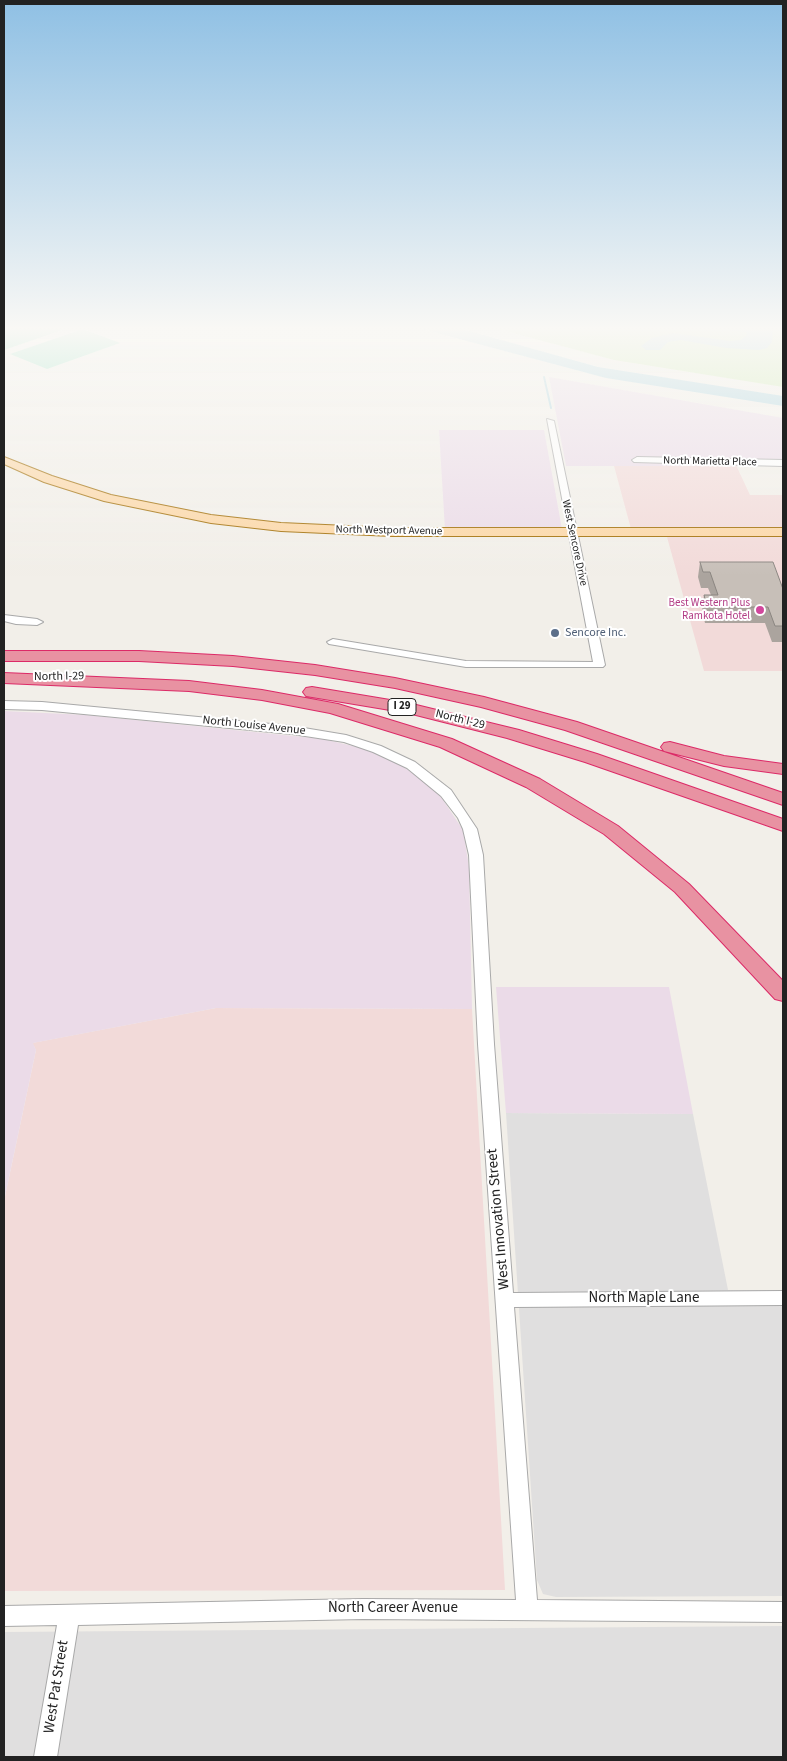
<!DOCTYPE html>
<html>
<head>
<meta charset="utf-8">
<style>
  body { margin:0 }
  #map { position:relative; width:787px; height:1761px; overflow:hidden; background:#f2efe9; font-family:"Source Sans 3",sans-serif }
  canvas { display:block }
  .frame { position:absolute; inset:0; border:5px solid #222; pointer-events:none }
</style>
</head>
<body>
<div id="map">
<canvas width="787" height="1761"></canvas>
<div class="frame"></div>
</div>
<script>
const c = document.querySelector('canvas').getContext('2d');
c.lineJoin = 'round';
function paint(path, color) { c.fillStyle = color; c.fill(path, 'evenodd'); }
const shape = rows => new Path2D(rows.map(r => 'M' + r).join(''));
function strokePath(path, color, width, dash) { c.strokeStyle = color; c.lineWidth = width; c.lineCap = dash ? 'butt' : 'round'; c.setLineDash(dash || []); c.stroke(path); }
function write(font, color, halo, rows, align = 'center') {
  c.font = font + ' "Source Sans 3",sans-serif'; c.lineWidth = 4; c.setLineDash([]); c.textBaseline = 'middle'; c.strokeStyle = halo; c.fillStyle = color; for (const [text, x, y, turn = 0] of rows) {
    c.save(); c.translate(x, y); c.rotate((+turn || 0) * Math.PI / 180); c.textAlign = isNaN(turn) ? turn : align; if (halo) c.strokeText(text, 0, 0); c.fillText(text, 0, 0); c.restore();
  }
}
const residential = shape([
  [506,1113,693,1114,728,1290,783,1290,783,1596,556,1597,543,1594,537,1580],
  [783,1626,783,1757,4,1757,4,1632]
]);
const commercial = shape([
  [736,465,750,495,783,495,783,529,631,529,614,466],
  [783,536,783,671,704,671,667,537],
  [216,1008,472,1009,505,1590,4,1591,4,1201,36,1050,32,1043]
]);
const industrial = shape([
  [549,377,783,418,783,466,566,466],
  [439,430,544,430,562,529,445,530],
  [4,711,86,715,323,739,370,750,400,764,437,791,463,830,469,867,472,1009,216,1008,33,1043,36,1050,4,1201],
  [496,987,669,987,693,1114,506,1113]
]);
const grass = shape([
  [498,329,783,329,783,387,614,360]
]);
const pitch = shape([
  [4,329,65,329,4,350],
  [83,329,120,343,47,369,10,354]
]);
const water = shape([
  [422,329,462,329,598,367,783,396,783,406,606,378],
  [720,329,773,329,772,342,767,348,759,350,726,348,681,340,668,342,660,350,646,350,641,346,652,338,673,333,730,341,741,340,747,335,746,332]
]);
const stream = shape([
  [544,377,551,408]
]);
const minor = shape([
  [547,419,554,421,605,665,603,667,466,667,329,644,327,642,333,639,466,661,593,662,547,419],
  [637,457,783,460,783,466,634,462,632,460,637,457],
  [4,615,37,619,43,622,37,625,16,624,4,621,4,615],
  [4,701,42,702,292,726,346,735,381,746,415,762,451,790,477,829,483,855,494,1044,513,1293,783,1291,783,1305,514,1307,537,1600,783,1602,783,1622,363,1619,78,1625,57,1757,34,1757,57,1625,4,1626,4,1606,363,1599,516,1600,478,1044,469,855,463,829,458,818,441,796,407,768,373,752,344,742,292,734,42,710,4,709,4,701]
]);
const major = shape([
  [4,457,52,476,111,495,211,515,281,523,392,528,783,528,783,536,392,536,281,531,211,523,104,501,44,482,4,464,4,457]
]);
const highway = shape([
  [4,651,139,651,233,656,315,665,395,678,484,697,577,722,783,793,783,805,565,730,481,707,395,688,315,675,233,666,139,661,4,661,4,651],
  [4,673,189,681,262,690,338,704,452,739,540,779,618,826,689,884,783,981,783,1001,775,999,675,892,604,834,526,787,440,747,330,713,262,700,189,691,4,683,4,673],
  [312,687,408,703,519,730,597,754,783,819,783,831,585,762,507,738,408,713,306,696,303,692,306,688,312,687],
  [670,742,724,756,783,764,783,774,724,766,664,751,661,747,664,743,670,742]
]);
const wall = shape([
  [700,562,783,589,783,642,772,642,765,623,705,623,702,611,704,595,711,595,708,588,701,588,698,577]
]);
const building = shape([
  [700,562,773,562,783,589,783,626,775,626,768,607,707,607,704,595,718,595,710,572,703,572,700,562]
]);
const markers = [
  [760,610,5,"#d1479c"],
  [555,633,5,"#5c6f8a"]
];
const farStreetnames = [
  ["North Marietta Place",710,462,1],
  ["North Westport Avenue",389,531,1],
  ["West Sencore Drive",574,543,78]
];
const farHotelnames = [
  ["Best Western Plus",750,604],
  ["Ramkota Hotel",750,617]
];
const shields = [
  [402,707,28]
];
const shieldNames = [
  ["I 29",402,707]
];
const serviceNames = [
  ["Sencore Inc.",565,633]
];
const streetNames = [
  ["North I-29",59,677,-1],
  ["North I-29",460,720,14],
  ["North Louise Avenue",254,726,6]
];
const nearStreetnames = [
  ["West Innovation Street",499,1219,-95],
  ["North Maple Lane",644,1299],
  ["North Career Avenue",393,1609],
  ["West Pat Street",57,1687,-81]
];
paint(residential, '#e0dfdf');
paint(commercial, '#f2dad9');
paint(industrial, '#ebdbe8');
paint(grass, '#cdebb0');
paint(pitch, '#88e0be');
paint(water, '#aad3df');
strokePath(stream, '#aad3df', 2);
strokePath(minor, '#a9a9a9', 2);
strokePath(major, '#a06b00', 2);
strokePath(highway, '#dc2a67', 2);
paint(minor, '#fff');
paint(major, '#fcd6a4');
paint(highway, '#e892a2');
paint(wall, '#aba49e');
paint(building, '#c7bfb8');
strokePath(building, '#8b8681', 1);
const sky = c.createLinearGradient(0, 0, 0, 576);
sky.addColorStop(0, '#8fc0e4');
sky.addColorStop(0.57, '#f9f8f5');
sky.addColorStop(1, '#f9f8f500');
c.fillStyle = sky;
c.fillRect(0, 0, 787, 576);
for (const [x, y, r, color] of markers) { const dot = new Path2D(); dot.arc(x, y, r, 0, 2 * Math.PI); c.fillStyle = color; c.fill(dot); strokePath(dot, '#fff', 2); }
write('11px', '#222', '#fff', farStreetnames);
write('11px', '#b23c85', '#fff', farHotelnames, 'right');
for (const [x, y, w] of shields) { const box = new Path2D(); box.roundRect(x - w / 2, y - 8.5, w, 17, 4); c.fillStyle = '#fff'; c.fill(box); strokePath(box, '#222', 1); }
write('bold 11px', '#222', null, shieldNames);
write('12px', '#4e5e75', '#fff', serviceNames, 'left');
write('12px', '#222', '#fff', streetNames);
write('15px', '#222', '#fff', nearStreetnames);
</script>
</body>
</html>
